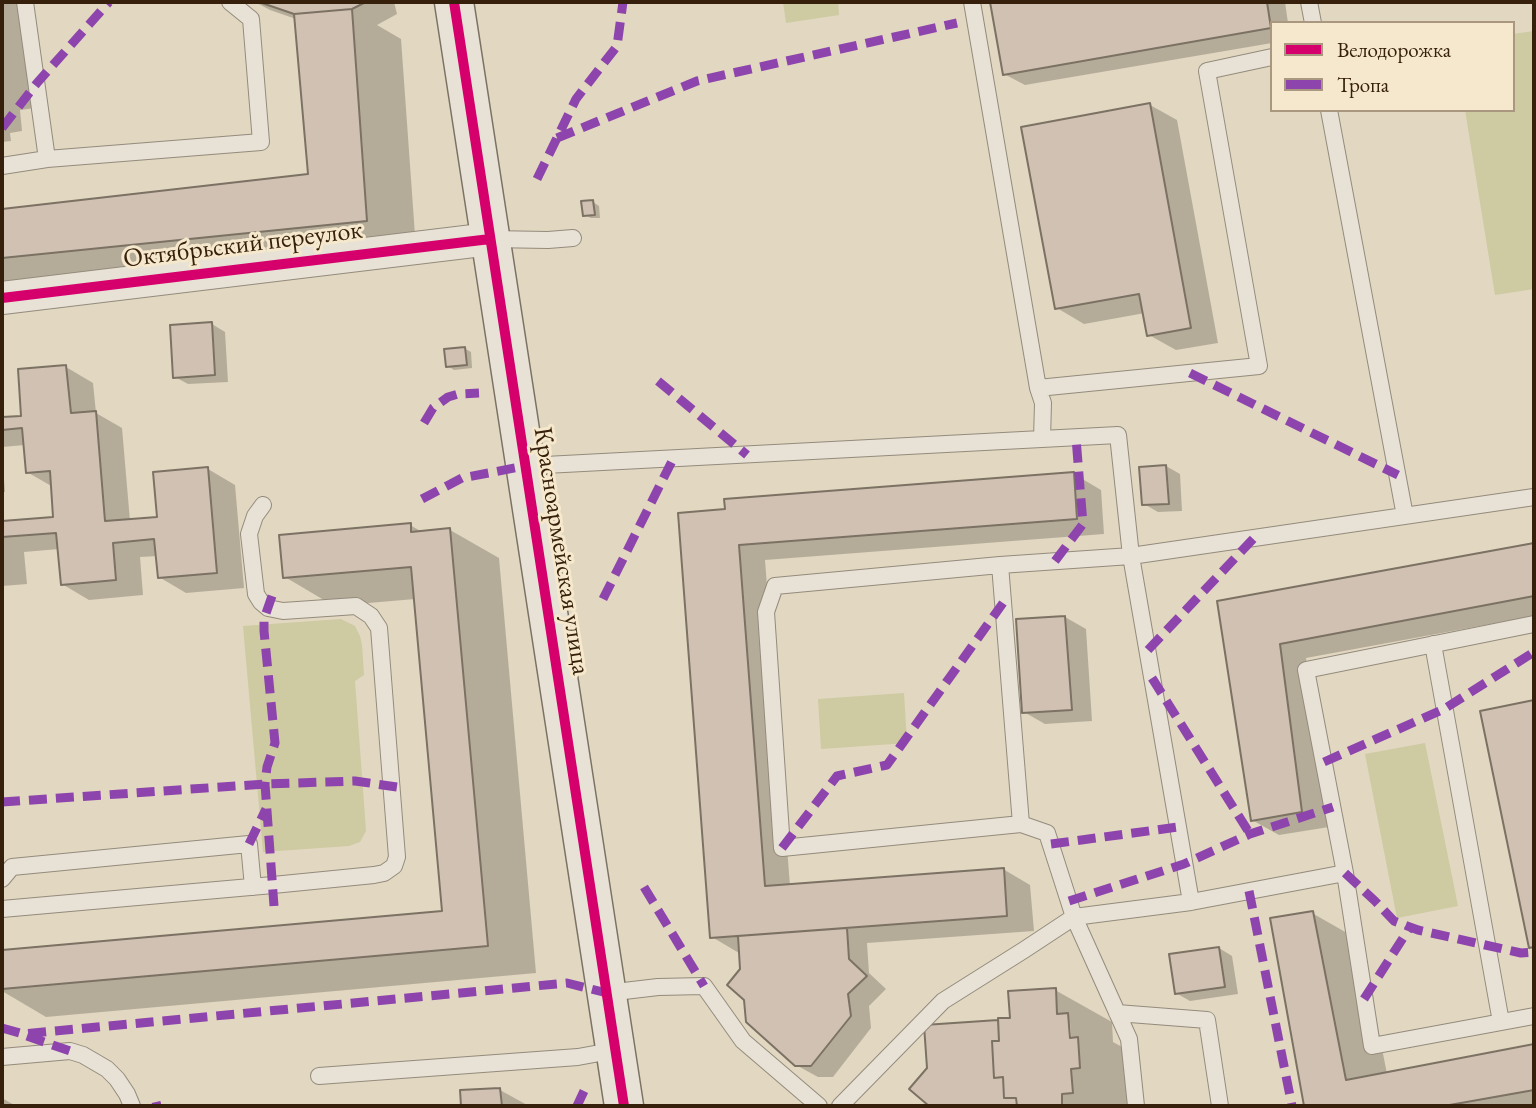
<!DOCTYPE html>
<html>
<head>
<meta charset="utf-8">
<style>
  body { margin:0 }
  #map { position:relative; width:1536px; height:1108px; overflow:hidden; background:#e2d7c0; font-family:"EB Garamond",serif }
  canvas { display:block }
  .frame { position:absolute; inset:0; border:4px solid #36200b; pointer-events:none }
  .legend { position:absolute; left:1270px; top:21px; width:245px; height:91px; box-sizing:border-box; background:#f5e8cd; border:2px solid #a9987f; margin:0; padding:9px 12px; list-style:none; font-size:21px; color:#36200b }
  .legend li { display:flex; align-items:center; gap:14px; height:35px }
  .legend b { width:35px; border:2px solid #a9987f }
</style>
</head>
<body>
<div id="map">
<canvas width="1536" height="1108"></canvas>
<div class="frame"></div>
<ul class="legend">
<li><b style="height:9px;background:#d6006c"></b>Велодорожка</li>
<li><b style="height:9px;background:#8e44ad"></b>Тропа</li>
</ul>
</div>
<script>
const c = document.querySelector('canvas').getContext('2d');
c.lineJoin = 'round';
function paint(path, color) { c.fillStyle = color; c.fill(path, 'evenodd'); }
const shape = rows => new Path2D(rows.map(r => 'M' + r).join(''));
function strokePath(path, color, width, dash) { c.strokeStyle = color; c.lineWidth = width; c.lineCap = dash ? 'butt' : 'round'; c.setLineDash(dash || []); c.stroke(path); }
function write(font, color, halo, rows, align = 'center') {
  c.font = font + ' "EB Garamond",serif'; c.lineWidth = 6; c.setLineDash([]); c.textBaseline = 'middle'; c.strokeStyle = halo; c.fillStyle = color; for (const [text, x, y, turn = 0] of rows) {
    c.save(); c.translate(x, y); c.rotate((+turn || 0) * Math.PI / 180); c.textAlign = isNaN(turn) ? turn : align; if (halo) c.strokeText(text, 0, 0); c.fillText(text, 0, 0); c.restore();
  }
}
const green = shape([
  [783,2,838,2,839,15,786,23],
  [1534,31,1534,289,1495,295,1465,110,1513,110,1513,34],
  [341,619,355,626,360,636,362,645,364,675,355,681,366,831,360,842,349,846,263,852,243,626],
  [904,693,907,743,821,749,818,699],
  [1425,743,1458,906,1397,918,1365,754]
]);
const shadow = shape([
  [2,2,22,2,35,108,20,110,22,131,10,133,11,141,2,142],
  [255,2,394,2,397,14,377,25,401,39,416,249,2,290,2,211,310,176,296,19,270,10],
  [992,2,1285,2,1288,23,1272,23,1272,43,1025,85,1004,74],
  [1150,105,1177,120,1218,343,1176,350,1149,335,1145,313,1084,324,1057,308],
  [593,202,599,206,600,218,591,218,584,215],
  [212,324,225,332,228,382,188,384,175,377],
  [464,348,471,352,472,368,454,370,448,366],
  [66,367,93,383,96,413,122,428,130,521,159,518,208,469,235,485,244,588,186,593,159,577,158,556,140,557,143,595,89,600,62,584,59,549,24,552,27,584,2,586,2,523,55,519,53,487,27,472,25,445,2,447,2,419,23,417],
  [2,454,5,492,2,492],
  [1166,466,1180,474,1182,511,1158,512,1144,504],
  [1074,474,1101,490,1104,534,765,560,790,886,1003,869,1030,885,1034,931,867,943,869,973,886,989,869,1006,871,1028,833,1077,818,1077,796,1065,742,969,739,953,712,937,680,515],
  [410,525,424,533,450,530,499,558,536,973,46,1017,2,991,2,952,444,913,415,599,334,606,285,577],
  [1534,545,1534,616,1306,658,1329,827,1279,835,1252,820,1219,603],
  [1065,617,1086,629,1092,721,1045,724,1024,712],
  [1534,701,1534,949,1530,947,1482,712],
  [1312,913,1361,941,1387,1074,1534,1046,1534,1106,1306,1106,1272,920],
  [1219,948,1232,956,1238,994,1190,1001,1176,993],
  [1055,990,1112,1022,1113,1042,1124,1048,1136,1100,1127,1101,1128,1106,932,1106,912,1089,929,1069,926,1026,1000,1022,1012,1019],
  [1067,1023,1070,1023,1072,1046,1068,1047],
  [500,1090,529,1106,463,1106,462,1092],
  [2,1098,16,1106,2,1106]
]);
const building = shape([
  [259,2,366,2,352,9,294,14,259,2],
  [990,2,1267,2,1271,28,1003,75,990,2],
  [352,9,367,221,2,258,2,209,308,174,294,14,352,9],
  [1150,103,1191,328,1147,336,1139,294,1055,309,1021,127,1150,103],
  [593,200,595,215,583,216,581,201,593,200],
  [212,322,215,375,173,378,170,325,212,322],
  [465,347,467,365,446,367,444,349,465,347],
  [66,365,71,413,96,411,105,521,157,517,153,472,208,467,217,573,158,578,154,539,113,543,116,580,61,585,56,533,2,537,2,521,53,517,50,471,26,473,22,428,2,430,2,417,21,416,18,369,66,365],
  [1166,465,1169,504,1142,505,1139,467,1166,465],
  [1074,472,1077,519,739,545,765,886,1004,868,1007,916,710,938,678,513,725,509,724,499,1074,472],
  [411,523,411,532,450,528,488,946,2,989,2,950,442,911,411,567,283,578,279,535,411,523],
  [1534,543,1534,596,1280,644,1302,812,1251,821,1217,601,1534,543],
  [1065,616,1072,710,1022,713,1016,619,1065,616],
  [1534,700,1534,947,1529,948,1480,711,1534,700],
  [1313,911,1346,1080,1534,1044,1534,1090,1444,1106,1304,1106,1270,918,1313,911],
  [847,928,849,959,867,976,848,994,851,1016,811,1066,795,1066,746,1022,744,1000,727,985,740,969,738,936,847,928],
  [1219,947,1225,987,1175,994,1169,954,1219,947],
  [1056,988,1057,1014,1068,1013,1070,1038,1078,1037,1080,1068,1071,1069,1073,1093,1062,1094,1062,1106,1017,1106,1016,1098,1004,1098,1003,1077,994,1078,992,1041,999,1041,998,1018,1010,1018,1008,991,1056,988],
  [998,1020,999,1041,992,1041,994,1078,1003,1077,1004,1098,1016,1098,1017,1106,929,1106,909,1089,927,1068,924,1025,998,1020],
  [500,1088,502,1106,461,1106,460,1090,500,1088]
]);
const lane = shape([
  [25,2,47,159],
  [972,2,1038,388,1043,403,1042,439],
  [1309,2,1313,23],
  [1329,110,1405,516],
  [2,166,47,159,261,142,251,19,230,2],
  [490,239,548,240,573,238],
  [1038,388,1259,366,1207,71,1272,57],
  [526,466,1118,435,1131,556,1534,497],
  [1000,565,1021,824],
  [1433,644,1501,1022],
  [1345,873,1306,670,1534,624],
  [2,879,12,867,249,844,253,887],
  [2,909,273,885,374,875,384,873,394,866,397,857,379,628,371,616,356,606,283,611,268,608,261,602,256,594,249,534,255,516,263,505],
  [607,993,658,987,704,986,743,1041,819,1106],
  [1117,1013,1207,1020,1220,1106],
  [2,1057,70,1051,83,1055,107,1069,117,1079,127,1094,132,1106],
  [319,1076,578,1057,616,1050],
  [840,1106,943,1001,1024,950,1074,917,1191,902,1345,873,1372,1046,1534,1016],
  [1136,1106,1129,1039,1074,917,1047,833,1021,824,782,848,766,612,775,586,1000,565,1131,556,1191,902]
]);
const street = shape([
  [2,298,490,239]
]);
const secondary = shape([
  [454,2,624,1106]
]);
const quiet = shape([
  [2,128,37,83,109,2],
  [557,138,697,81,957,23],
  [537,179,576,99,617,46,623,2],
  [1190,373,1398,475],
  [658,381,747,455],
  [424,423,433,408,448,397,458,394,479,393],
  [422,499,462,478,525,466],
  [1055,561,1083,524,1076,438],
  [272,596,264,619,264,631,275,743,267,767,265,784,274,906],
  [603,599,673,459],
  [1148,650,1254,538],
  [1152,678,1250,834],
  [1324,762,1444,709,1534,652],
  [2,802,265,784,355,781,404,788],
  [249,844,266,809],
  [1051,844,1178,827],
  [782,848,837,776,887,765,1003,603],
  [1345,873,1375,901,1394,921,1418,930,1521,953,1534,952],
  [644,887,704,986],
  [1249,891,1292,1106],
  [1069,901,1184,864,1250,834,1333,807],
  [1364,999,1410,927],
  [2,1028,23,1034,567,983,607,993],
  [27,1036,70,1051],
  [156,1102,157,1106],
  [577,1106,584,1091]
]);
const cycleway = shape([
  [454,2,624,1106],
  [2,298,490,239]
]);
const streetNames = [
  ["Октябрьский переулок",243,245,-7],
  ["Красноармейская улица",561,551,81]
];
paint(green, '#cecaa2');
paint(shadow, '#0003');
paint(building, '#d1c1b3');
strokePath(building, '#7c7264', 2);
strokePath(lane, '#948b7c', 18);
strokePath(street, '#948b7c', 34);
strokePath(secondary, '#7c7264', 41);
strokePath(lane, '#e7e1d6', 16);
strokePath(street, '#e7e1d6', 32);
strokePath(secondary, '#e7e1d6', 38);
strokePath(quiet, '#8e44ad', 9, [18, 9]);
strokePath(cycleway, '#d6006c', 10);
write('26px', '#36200b', '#f5e8cd', streetNames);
</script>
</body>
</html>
